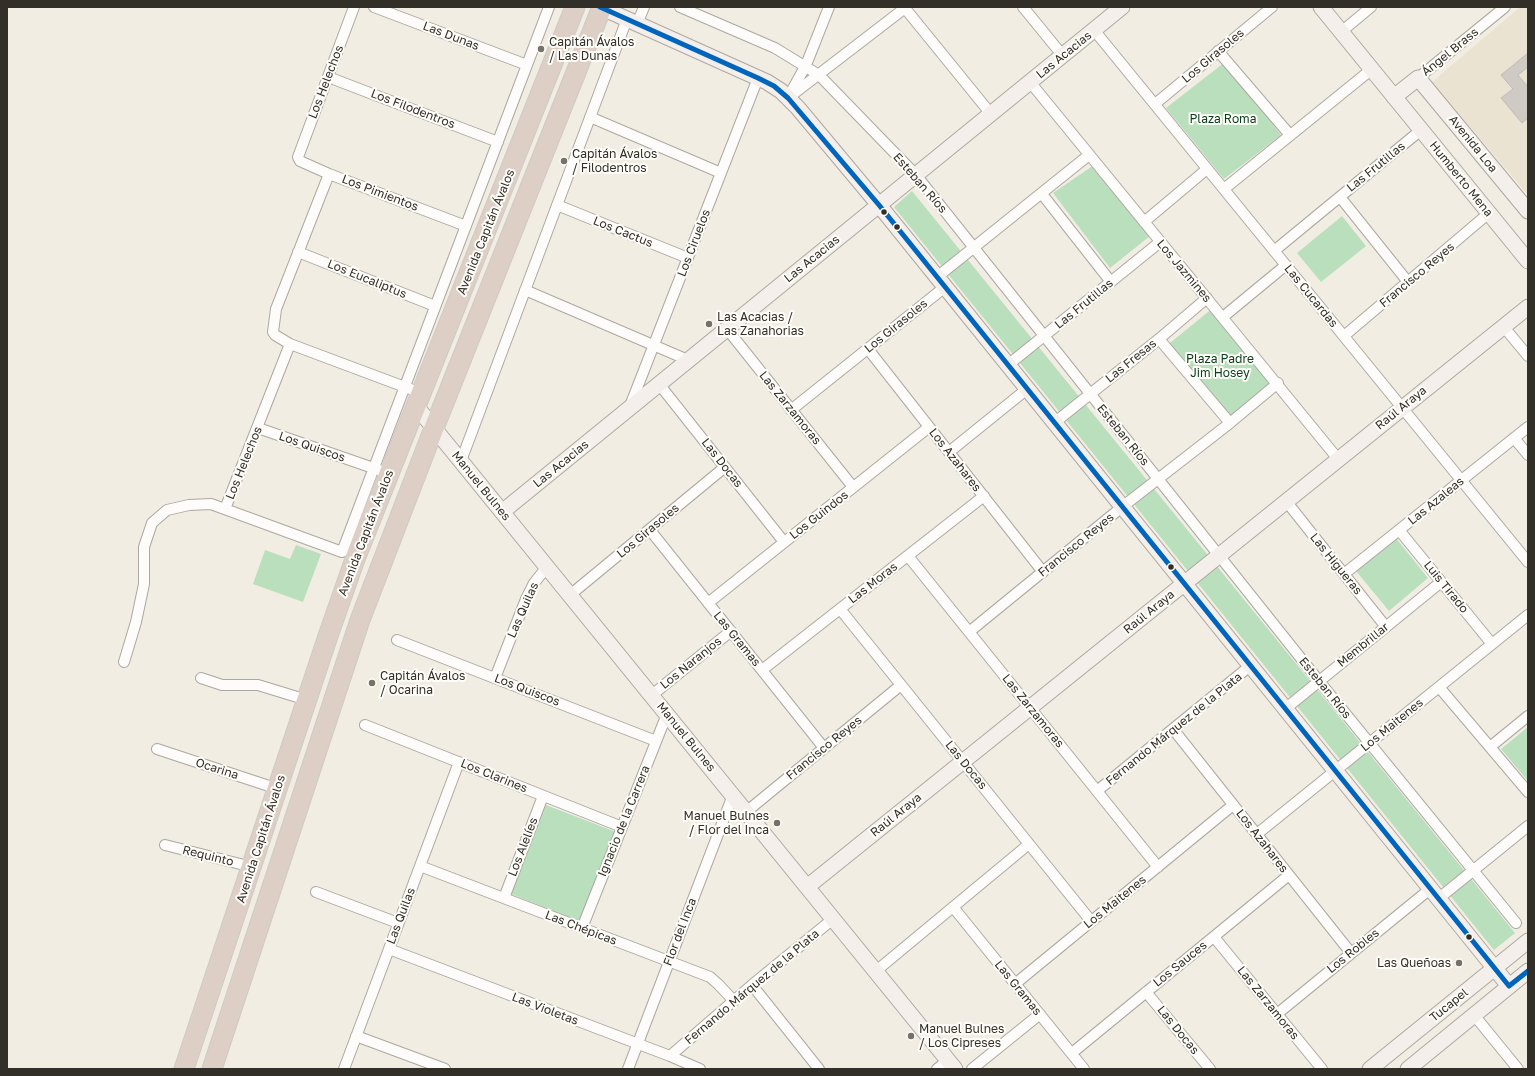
<!DOCTYPE html>
<html>
<head>
<meta charset="utf-8">
<style>
  body { margin:0 }
  #map { position:relative; width:1535px; height:1076px; overflow:hidden; background:#f2ede3; font-family:"Golos Text",sans-serif }
  canvas { display:block }
  .frame { position:absolute; inset:0; border:8px solid #322f28; pointer-events:none }
</style>
</head>
<body>
<div id="map">
<canvas width="1535" height="1076"></canvas>
<div class="frame"></div>
</div>
<script>
const c = document.querySelector('canvas').getContext('2d');
c.lineJoin = 'round';
function paint(path, color) { c.fillStyle = color; c.fill(path, 'evenodd'); }
const shape = rows => new Path2D(rows.map(r => 'M' + r).join(''));
function strokePath(path, color, width, dash) { c.strokeStyle = color; c.lineWidth = width; c.lineCap = dash ? 'butt' : 'round'; c.setLineDash(dash || []); c.stroke(path); }
function write(font, color, halo, rows, align = 'center') {
  c.font = font + ' "Golos Text",sans-serif'; c.lineWidth = 4; c.setLineDash([]); c.textBaseline = 'middle'; c.strokeStyle = halo; c.fillStyle = color; for (const [text, x, y, turn = 0] of rows) {
    c.save(); c.translate(x, y); c.rotate((+turn || 0) * Math.PI / 180); c.textAlign = isNaN(turn) ? turn : align; if (halo) c.strokeText(text, 0, 0); c.fillText(text, 0, 0); c.restore();
  }
}
const built = shape([
  [1520,7,1528,7,1528,195,1432,82]
]);
const green = shape([
  [1225,62,1281,135,1224,179,1166,108],
  [1094,165,1150,236,1110,268,1053,193],
  [912,191,1515,933,1494,950,894,207],
  [1342,216,1366,246,1321,282,1297,253],
  [1213,308,1275,384,1227,423,1165,347],
  [1395,537,1428,578,1389,611,1356,571],
  [296,545,321,554,303,602,253,584,265,550,290,559],
  [1528,727,1528,781,1501,749],
  [546,805,616,832,581,922,511,894]
]);
const building = shape([
  [1528,53,1528,67,1518,75,1528,87,1528,118,1522,123,1501,98,1513,89,1501,75,1528,53]
]);
const street = shape([
  [354,7,298,157,300,161,329,174,466,226],
  [374,7,527,65],
  [680,7,775,48,819,75,916,175,1319,681,1516,923],
  [904,7,991,114],
  [1023,7,1063,56],
  [637,24,644,7],
  [1094,30,1528,562],
  [1341,32,1371,7],
  [1218,51,1290,135],
  [328,77,498,142],
  [1418,78,1505,7],
  [1030,82,1338,459],
  [790,94,806,65,829,7],
  [788,98,905,8],
  [1155,104,1272,7],
  [590,117,721,173],
  [329,174,276,309,273,332,275,335,290,344,421,393],
  [1224,189,1372,69],
  [1042,194,1111,282],
  [1340,197,1408,282],
  [557,205,688,258],
  [1144,222,1207,169],
  [1274,251,1421,130],
  [298,252,435,306],
  [937,277,1089,155],
  [525,290,688,360],
  [1223,317,1286,265],
  [1503,326,1528,356],
  [727,329,853,487],
  [1344,336,1489,213],
  [1159,339,1230,423],
  [868,349,1043,572],
  [1008,365,1160,242],
  [659,384,784,542],
  [630,406,758,78],
  [791,410,945,287],
  [1054,423,1159,339,1207,298],
  [258,428,379,470],
  [1514,438,1528,455],
  [949,452,1027,389],
  [461,461,627,19],
  [1286,501,1386,627],
  [225,509,290,344],
  [650,530,824,748],
  [1399,530,1492,644],
  [908,556,1158,867],
  [1344,574,1528,427],
  [570,595,725,467],
  [708,603,929,427],
  [840,609,1091,921],
  [969,632,1122,507,1230,423,1278,383],
  [397,640,656,741],
  [124,662,136,622,144,584,144,547,152,523,167,510,189,505,211,504,342,552,549,7],
  [762,670,984,496],
  [201,678,222,685,258,685,307,700],
  [495,678,526,599,534,583,547,567],
  [1439,687,1528,792],
  [652,695,731,631],
  [1285,709,1441,582],
  [365,725,622,827],
  [1173,729,1351,953],
  [1490,747,1528,716],
  [157,749,278,789],
  [1097,791,1250,666],
  [746,812,901,685],
  [1257,834,1528,615],
  [165,845,252,867],
  [420,866,710,977,718,984,734,1001],
  [316,892,398,923],
  [504,898,543,796],
  [1438,899,1528,826],
  [953,907,1084,1069],
  [582,928,667,714],
  [1214,937,1322,1069],
  [389,949,670,1056,700,1069],
  [876,971,1029,844],
  [1015,984,1233,805],
  [752,985,819,1069],
  [1146,992,1210,1069],
  [1277,1014,1430,889],
  [1474,1015,1518,1069],
  [356,1036,445,1069],
  [1072,1053,1289,875],
  [670,1056,752,985,833,919],
  [344,1069,459,762],
  [628,1069,733,795],
  [937,1069,948,1060],
  [972,1069,1040,1014]
]);
const secondary = shape([
  [600,7,767,82,781,91,798,108,879,205,1509,986],
  [1321,7,1528,261],
  [1394,97,1418,78,1528,211],
  [416,406,955,1069],
  [502,512,1122,7],
  [807,887,1528,307],
  [1370,1069,1528,941],
  [1408,1069,1528,971]
]);
const highway = shape([
  [184,1069,328,636,355,559,575,7],
  [212,1069,360,620,434,428,602,7]
]);
const bus1 = shape([
  [600,7,758,78,774,86,788,98,879,205,1509,986,1528,971]
]);
const markers = [
  [541,49,4,"#757269"],
  [564,161,4,"#757269"],
  [884,212,3.5,"#322f28"],
  [897,227,3.5,"#322f28"],
  [709,324,4,"#757269"],
  [1171,567,3.5,"#322f28"],
  [372,683,4,"#757269"],
  [777,823,4,"#757269"],
  [1469,937,3.5,"#322f28"],
  [1459,963,4,"#757269"],
  [911,1036,4,"#757269"]
];
const streetNames = [
  ["Las Dunas",451,36,21],
  ["Ángel Brass",1450,52,-39],
  ["Las Acacias",1064,55,-39],
  ["Los Girasoles",1213,56,-40],
  ["Los Helechos",326,82,-69],
  ["Los Filodentros",413,109,21],
  ["Avenida Loa",1473,144,51],
  ["Las Frutillas",1376,167,-39],
  ["Humberto Mena",1461,179,51],
  ["Esteban Ríos",920,183,49],
  ["Los Pimientos",380,193,21],
  ["Avenida Capitán Ávalos",486,232,-68],
  ["Los Cactus",623,232,22],
  ["Los Ciruelos",694,243,-69],
  ["Las Acacias",812,259,-39],
  ["Los Jazmines",1184,271,50],
  ["Francisco Reyes",1417,275,-40],
  ["Los Eucaliptus",367,279,22],
  ["Las Cucardas",1311,296,51],
  ["Las Frutillas",1084,304,-39],
  ["Los Girasoles",896,326,-39],
  ["Las Fresas",1131,361,-39],
  ["Las Zarzamoras",790,408,51],
  ["Raúl Araya",1401,408,-39],
  ["Esteban Ríos",1123,435,51],
  ["Los Quiscos",312,447,19],
  ["Los Azahares",955,460,52],
  ["Los Helechos",244,463,-68],
  ["Las Docas",722,463,52],
  ["Las Acacias",561,464,-39],
  ["Manuel Bulnes",481,486,51],
  ["Las Azaleas",1436,501,-39],
  ["Los Guindos",819,515,-38],
  ["Los Girasoles",648,531,-40],
  ["Avenida Capitán Ávalos",366,533,-69],
  ["Francisco Reyes",1076,545,-39],
  ["Las Higueras",1336,564,51],
  ["Las Moras",873,583,-38],
  ["Luis Tirado",1446,587,51],
  ["Las Quilas",523,610,-66],
  ["Raúl Araya",1149,612,-39],
  ["Las Gramas",737,639,51],
  ["Membrillar",1363,645,-39],
  ["Los Naranjos",691,663,-39],
  ["Esteban Ríos",1325,688,51],
  ["Los Quiscos",527,690,21],
  ["Las Zarzamoras",1033,711,51],
  ["Los Maitenes",1392,725,-39],
  ["Fernando Márquez de la Plata",1174,729,-39],
  ["Manuel Bulnes",686,737,51],
  ["Francisco Reyes",824,748,-39],
  ["Las Docas",966,765,51],
  ["Ocarina",217,769,18],
  ["Los Clarines",494,776,22],
  ["Raúl Araya",896,815,-39],
  ["Ignacio de la Carrera",624,821,-68],
  ["Avenida Capitán Ávalos",261,839,-72],
  ["Los Azahares",1262,841,52],
  ["Los Alelíes",523,847,-69],
  ["Requinto",208,856,14],
  ["Los Maitenes",1115,902,-39],
  ["Las Quilas",401,916,-69],
  ["Las Chépicas",581,928,21],
  ["Flor del Inca",680,932,-69],
  ["Los Robles",1353,951,-39],
  ["Los Sauces",1180,964,-39],
  ["Fernando Márquez de la Plata",752,987,-40],
  ["Las Gramas",1018,988,51],
  ["Las Zarzamoras",1268,1003,51],
  ["Tucapel",1449,1005,-39],
  ["Las Violetas",545,1009,21],
  ["Las Docas",1178,1030,51]
];
const poiNames = [
  ["Capitán Ávalos",549,42],
  ["/ Las Dunas",549,56],
  ["Capitán Ávalos",572,154],
  ["/ Filodentros",572,168],
  ["Las Acacias /",717,317],
  ["Las Zanahorias",717,331],
  ["Capitán Ávalos",380,676],
  ["/ Ocarina",380,690],
  ["Manuel Bulnes",769,816,"right"],
  ["/ Flor del Inca",769,830,"right"],
  ["Las Queñoas",1451,963,"right"],
  ["Manuel Bulnes",919,1029],
  ["/ Los Cipreses",919,1043]
];
const parkNames = [
  ["Plaza Roma",1223,119],
  ["Plaza Padre",1220,359],
  ["Jim Hosey",1220,373]
];
paint(built, '#ebe3d1');
paint(green, '#badfbc');
paint(building, '#cfcac3');
strokePath(building, '#c0bcb4', 1);
strokePath(street, '#aca8a1', 12);
strokePath(secondary, '#aca8a1', 17);
strokePath(highway, '#cdcbc6', 21);
strokePath(street, '#fdfcfb', 10);
strokePath(secondary, '#f4efeb', 15);
strokePath(highway, '#ddcfc6', 19);
strokePath(bus1, '#0065bd', 5);
for (const [x, y, r, color] of markers) { const dot = new Path2D(); dot.arc(x, y, r, 0, 2 * Math.PI); c.fillStyle = color; c.fill(dot); strokePath(dot, '#fffdf9', 1.5); }
write('12px', '#322f28', '#fffdf9', streetNames);
write('12px', '#322f28', '#fffdf9', poiNames, 'left');
write('12px', '#073d1b', '#fffdf9', parkNames);
</script>
</body>
</html>
